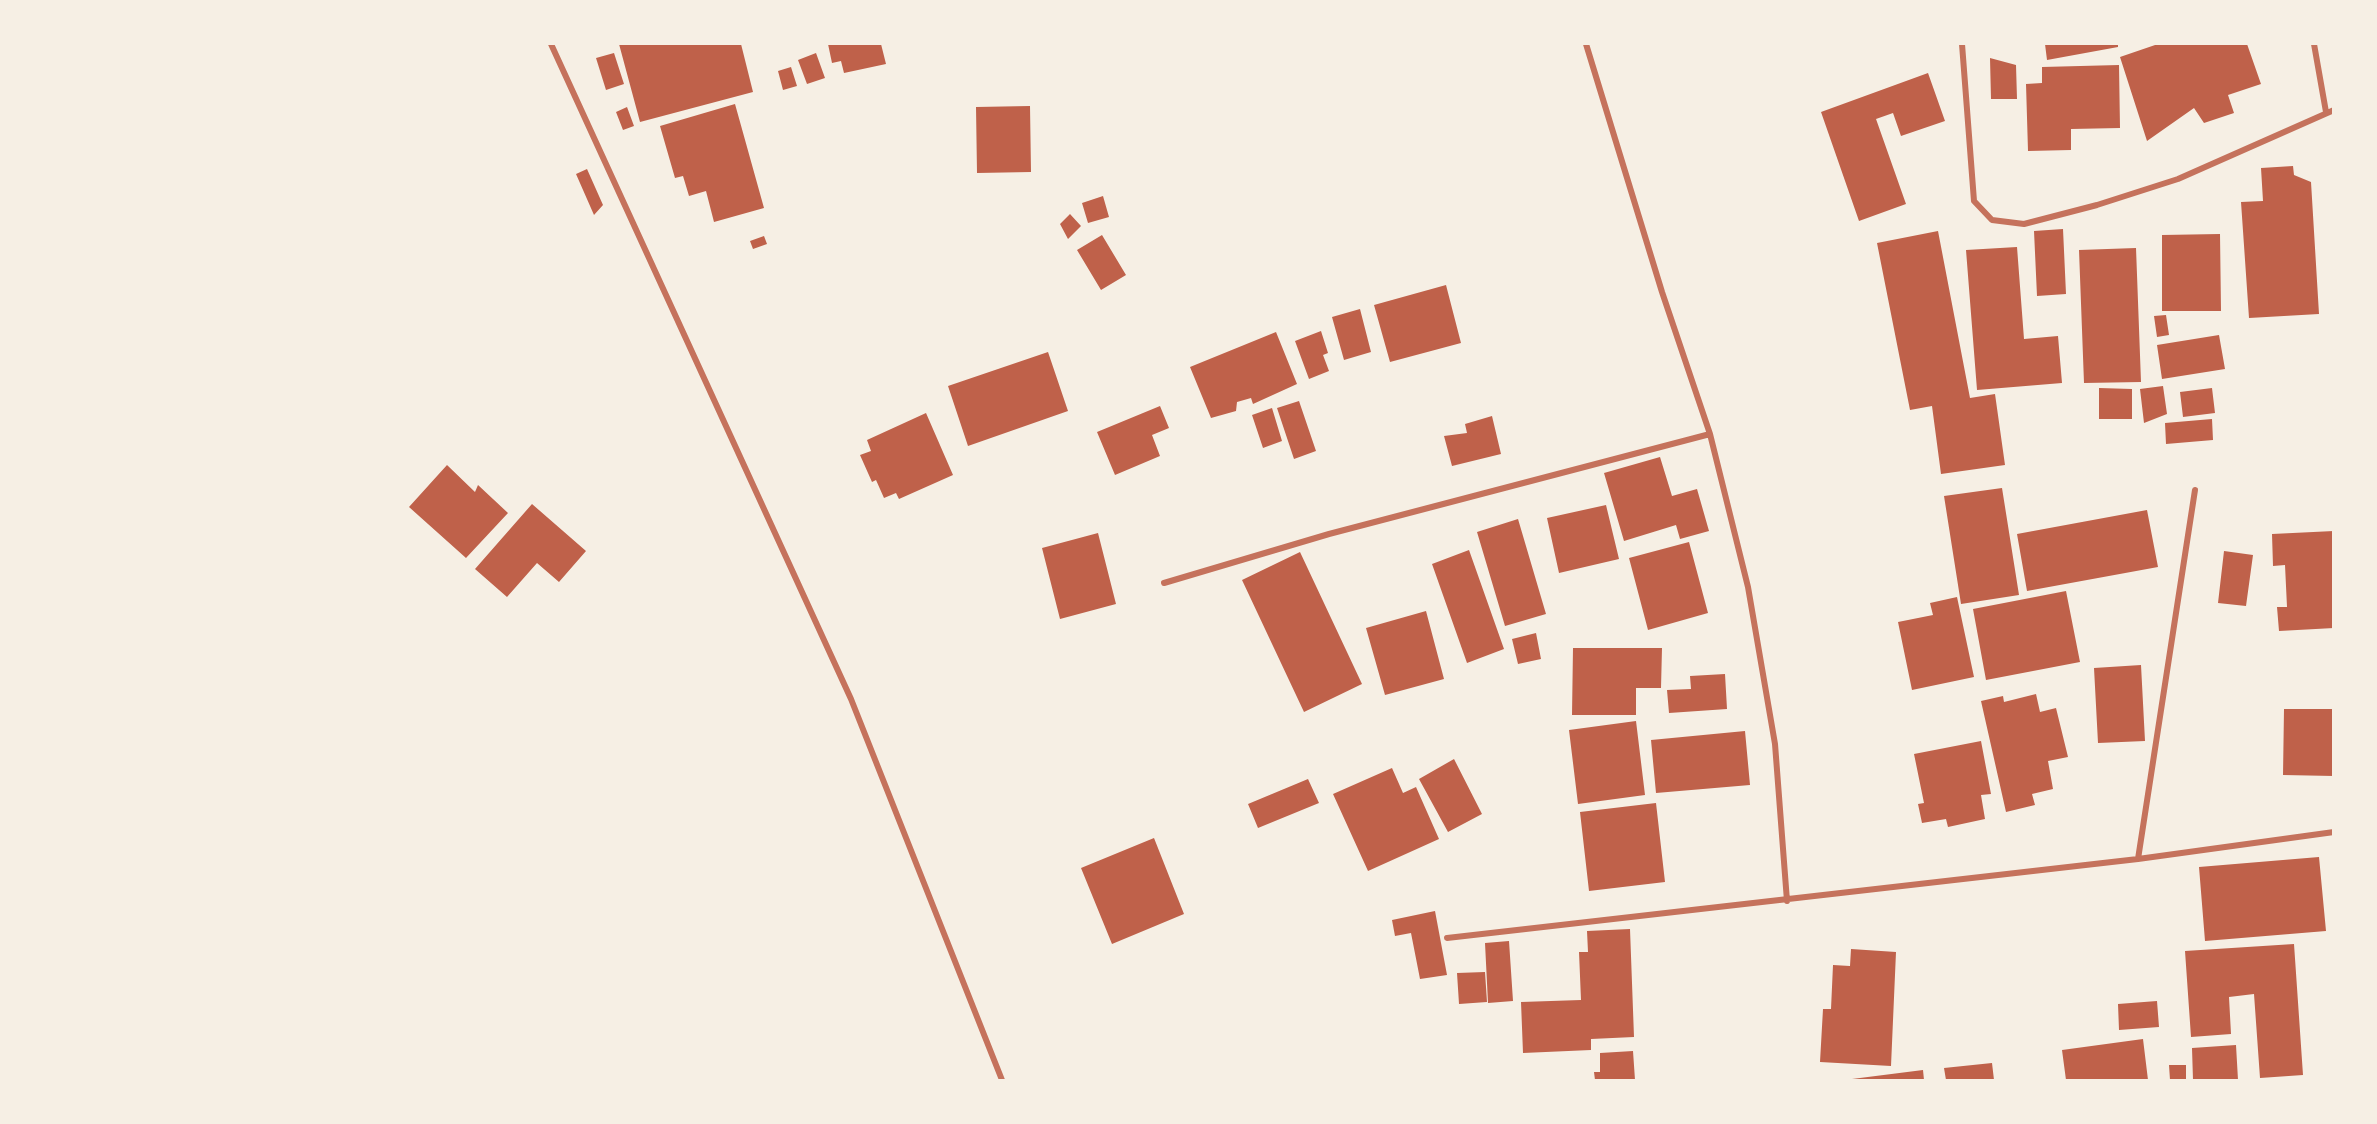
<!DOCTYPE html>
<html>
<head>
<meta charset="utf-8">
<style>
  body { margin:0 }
  #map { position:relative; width:2377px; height:1124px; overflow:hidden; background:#f6efe4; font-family:Inter,sans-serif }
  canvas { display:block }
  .frame { position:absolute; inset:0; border:45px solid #f6efe4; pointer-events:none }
</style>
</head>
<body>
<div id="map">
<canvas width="2377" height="1124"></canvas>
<div class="frame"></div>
</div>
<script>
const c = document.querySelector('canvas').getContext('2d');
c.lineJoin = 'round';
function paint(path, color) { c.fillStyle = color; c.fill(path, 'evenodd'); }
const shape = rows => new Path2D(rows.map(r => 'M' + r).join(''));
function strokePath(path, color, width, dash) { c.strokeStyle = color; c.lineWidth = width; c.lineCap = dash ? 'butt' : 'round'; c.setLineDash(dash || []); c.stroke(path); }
const building = shape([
  [619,44,741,44,753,92,640,122],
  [828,44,881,44,886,64,844,73,841,61,832,63],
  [2045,44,2118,44,2118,47,2047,60],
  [2158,44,2247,44,2261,84,2228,95,2234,113,2204,123,2194,108,2147,141,2120,57],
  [614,53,624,84,606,90,596,58],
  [816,53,825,78,807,84,798,60],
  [1990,58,2016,65,2017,99,1991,99],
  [2119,65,2120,128,2071,129,2071,150,2028,151,2026,84,2042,83,2042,67],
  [791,67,797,86,783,90,778,71],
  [1928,73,1945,121,1901,136,1893,113,1876,119,1906,204,1859,221,1821,112],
  [735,104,764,208,714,222,706,191,689,196,683,176,675,178,660,126],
  [1030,106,1031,172,977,173,976,107],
  [627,107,634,126,623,130,616,112],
  [2293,166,2294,175,2311,182,2319,314,2249,318,2241,202,2263,201,2261,168],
  [587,169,603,205,594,215,576,174],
  [1103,196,1109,217,1088,223,1082,203],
  [1070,214,1081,226,1068,239,1060,224],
  [2063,229,2066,294,2037,296,2034,231],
  [1938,231,1970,398,1995,394,2005,465,1941,474,1932,406,1910,410,1877,243],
  [2220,234,2221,311,2162,311,2162,235],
  [1102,235,1126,275,1101,290,1077,250],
  [764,236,767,244,753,249,750,241],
  [2017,247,2024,339,2058,336,2062,383,1977,390,1966,250],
  [2136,248,2141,382,2084,383,2079,250],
  [1446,285,1461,343,1390,362,1374,305],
  [1360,309,1371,352,1344,360,1332,317],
  [2166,315,2169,335,2157,337,2154,316],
  [1321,331,1328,353,1323,355,1329,371,1309,379,1295,341],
  [1276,332,1297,384,1253,404,1251,398,1237,402,1236,411,1211,418,1190,367],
  [2219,335,2225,369,2162,379,2157,345],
  [1048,352,1068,411,968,446,948,386],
  [2163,386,2167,414,2144,423,2140,389],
  [2099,388,2132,389,2132,419,2099,419],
  [2212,388,2215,413,2183,417,2180,392],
  [1299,401,1316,451,1294,459,1277,408],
  [1160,406,1169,428,1152,435,1160,456,1115,475,1097,432],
  [1272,408,1282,441,1263,448,1252,415],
  [926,413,953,475,899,499,896,493,884,498,876,480,872,482,860,455,871,451,867,440],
  [1492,416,1501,454,1452,466,1444,436,1467,433,1465,424],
  [2212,419,2213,440,2166,444,2165,423],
  [1660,457,1672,496,1697,489,1709,531,1680,539,1676,525,1624,541,1604,473],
  [447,465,475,492,478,485,508,513,466,558,409,507],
  [2002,488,2019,595,1961,604,1944,496],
  [532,504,586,551,559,582,537,563,507,597,475,569],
  [1606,505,1619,559,1559,573,1547,518],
  [2147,510,2158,567,2027,591,2017,534],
  [1518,519,1546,614,1505,626,1477,532],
  [2334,531,2334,628,2279,631,2277,607,2287,607,2285,565,2273,566,2272,534],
  [1098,533,1116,604,1060,619,1042,548],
  [1689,542,1708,613,1648,630,1629,558],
  [1469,550,1504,649,1467,663,1432,564],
  [2224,551,2253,555,2246,606,2218,603],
  [1300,552,1362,684,1304,712,1242,580],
  [2066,591,2080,662,1986,680,1973,609],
  [1957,597,1974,677,1912,690,1898,622,1933,615,1930,603],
  [1426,611,1444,679,1385,695,1366,628],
  [1536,633,1541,659,1518,664,1512,639],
  [1573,648,1662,648,1661,688,1636,688,1636,715,1572,715],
  [2141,665,2145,741,2098,743,2094,668],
  [1725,674,1727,709,1669,713,1667,690,1691,689,1690,676],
  [2036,694,2040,712,2056,708,2068,757,2048,761,2053,789,2032,794,2035,805,2006,812,1981,701,2003,696,2004,702],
  [2284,709,2334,709,2334,776,2283,775],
  [1636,721,1645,795,1578,804,1569,730],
  [1745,731,1750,785,1656,793,1651,740],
  [1981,741,1991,794,1981,795,1985,819,1948,827,1946,819,1922,823,1918,804,1924,803,1914,754],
  [1454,759,1482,814,1448,832,1419,779],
  [1392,768,1403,793,1416,787,1439,839,1368,871,1333,794],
  [1308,779,1319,803,1258,828,1248,804],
  [1656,803,1665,882,1589,891,1580,812],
  [1154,838,1184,914,1112,944,1081,868],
  [2319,857,2326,931,2205,941,2199,867],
  [1435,911,1447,975,1420,979,1411,933,1395,936,1392,920],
  [1630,929,1634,1037,1591,1039,1591,1050,1523,1053,1521,1002,1581,1000,1579,952,1588,952,1587,931],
  [1509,941,1513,1001,1488,1003,1485,943],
  [2294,944,2303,1075,2260,1078,2254,994,2229,997,2231,1034,2191,1037,2185,951],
  [1851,949,1896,952,1891,1066,1820,1062,1823,1009,1831,1009,1833,965,1850,966],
  [1485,972,1487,1002,1459,1004,1457,973],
  [2157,1001,2159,1027,2119,1030,2118,1004],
  [2143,1039,2148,1080,2066,1080,2062,1050],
  [2236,1045,2238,1080,2193,1080,2192,1048],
  [1633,1051,1635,1080,1595,1080,1594,1072,1600,1072,1600,1053],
  [1992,1063,1994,1080,1946,1080,1944,1068],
  [2169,1065,2186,1065,2186,1080,2170,1080],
  [1923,1070,1924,1080,1852,1080,1852,1079]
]);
const minor = shape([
  [551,44,851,699,1002,1080],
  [1586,44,1662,292,1710,434,1748,587,1775,744,1787,901],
  [1962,44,1974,201,1992,220,2024,224,2097,205,2178,179,2334,110],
  [2314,44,2326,112],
  [1164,583,1329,534,1710,434],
  [2138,859,2195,490],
  [1447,938,2138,859,2334,832]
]);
paint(building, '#bf614a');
strokePath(minor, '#c5725c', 6);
</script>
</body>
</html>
